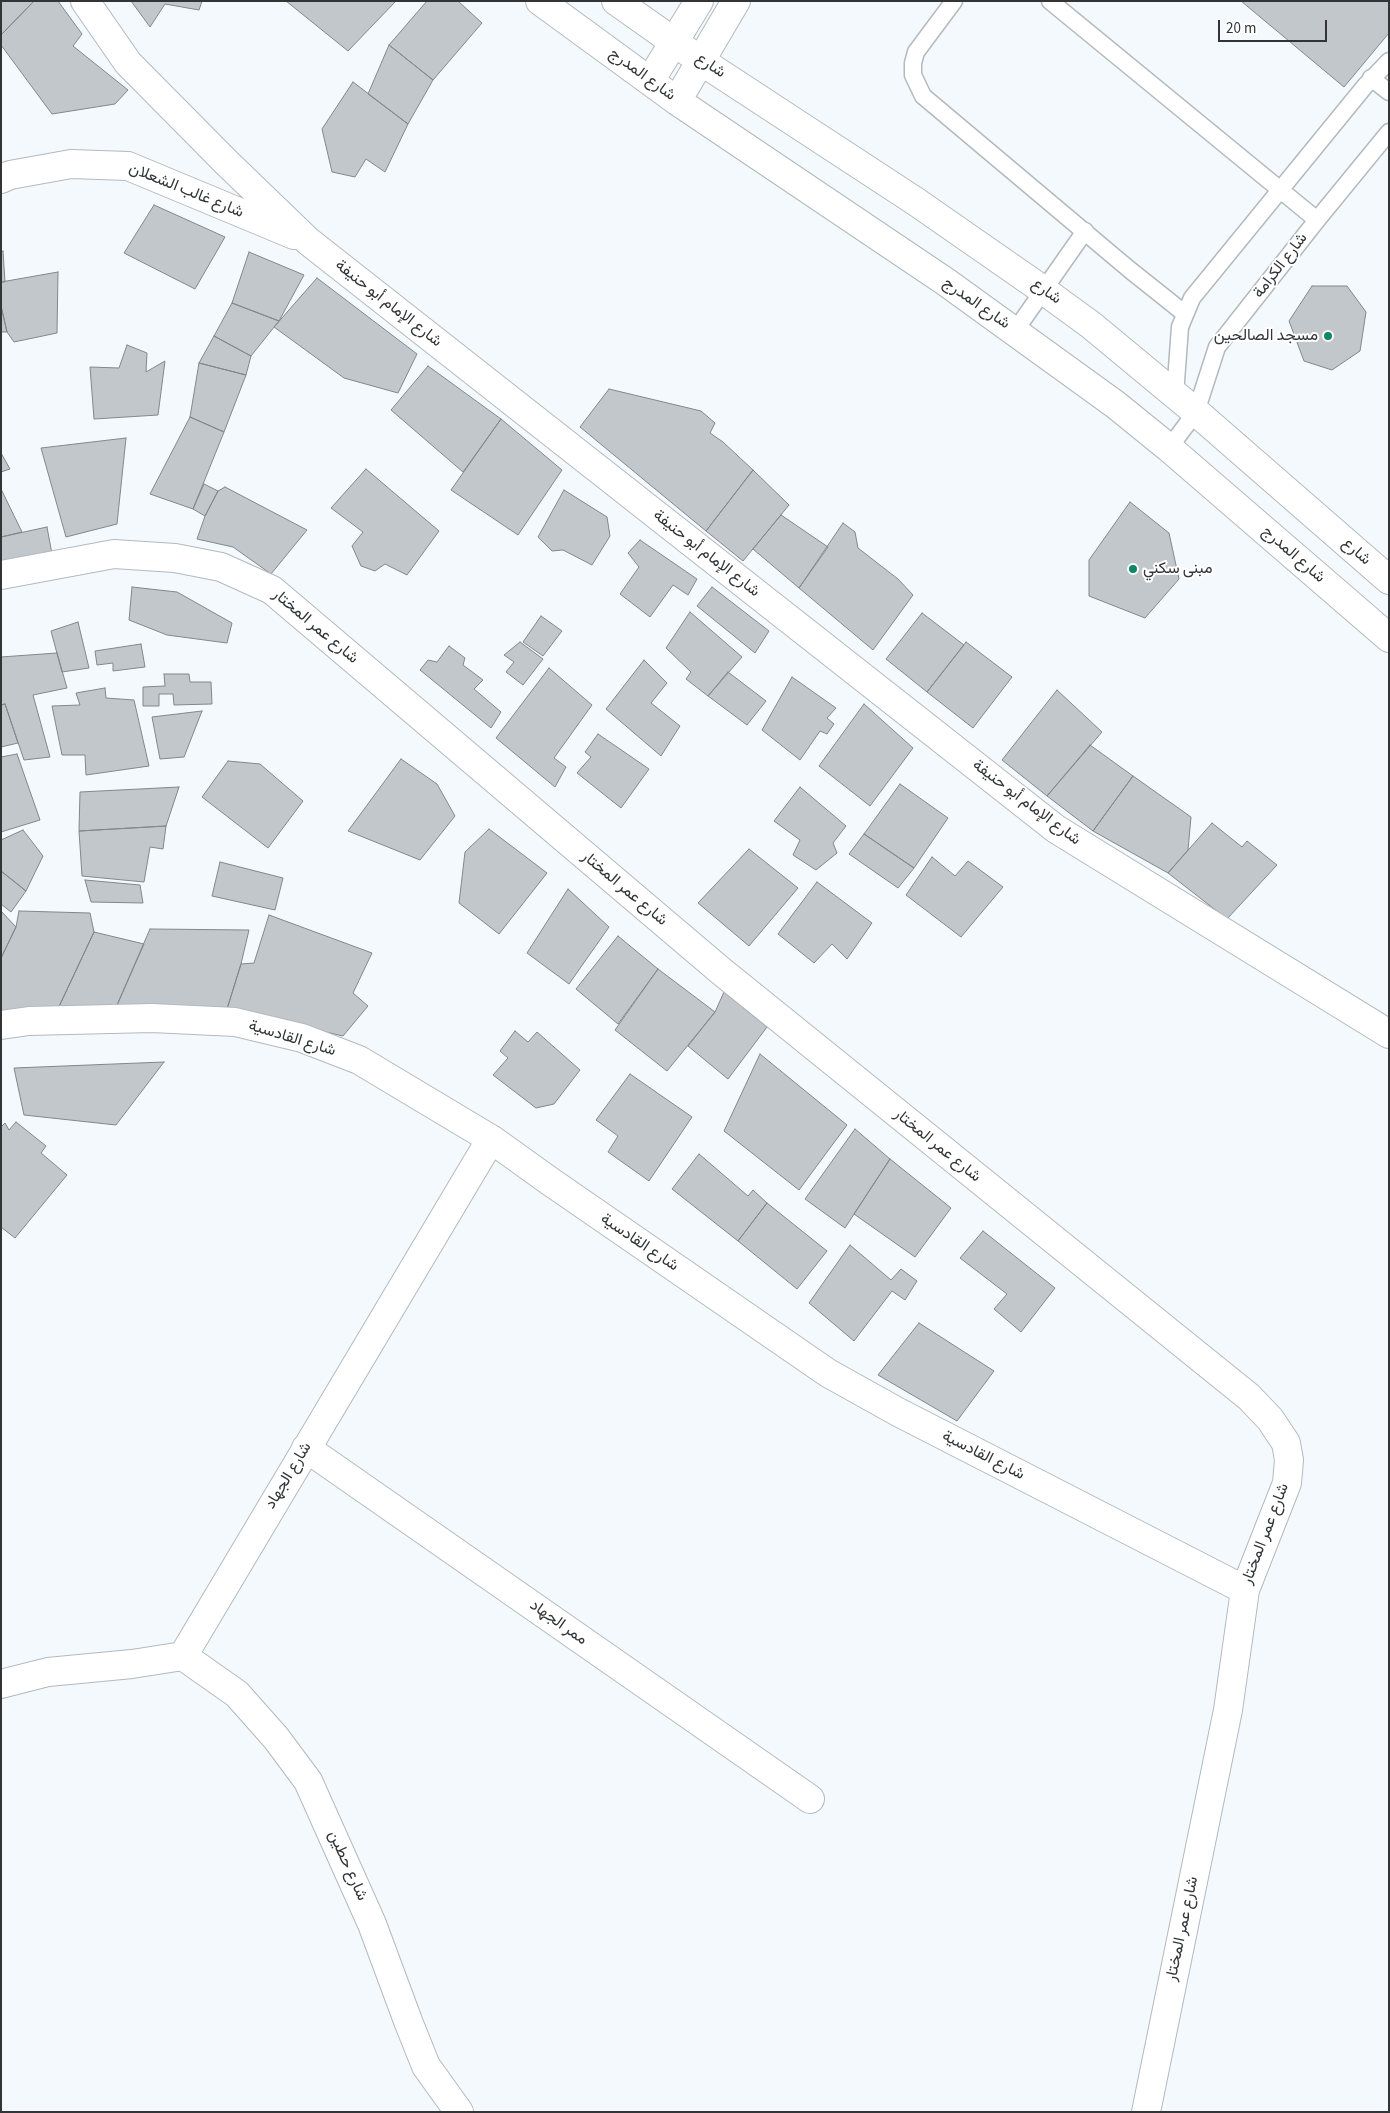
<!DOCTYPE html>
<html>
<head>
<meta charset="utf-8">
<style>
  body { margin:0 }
  #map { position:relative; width:1390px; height:2113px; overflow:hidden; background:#f4f9fe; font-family:"Source Sans 3",sans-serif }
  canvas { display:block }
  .frame { position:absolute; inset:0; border:2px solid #323436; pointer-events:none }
  .scale { position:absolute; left:1218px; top:20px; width:109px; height:22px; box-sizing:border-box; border:2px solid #323436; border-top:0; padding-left:6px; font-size:15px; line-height:18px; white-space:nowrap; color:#323436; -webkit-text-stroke:4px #fff; paint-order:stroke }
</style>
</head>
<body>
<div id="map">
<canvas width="1390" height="2113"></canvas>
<div class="frame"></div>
<div class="scale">20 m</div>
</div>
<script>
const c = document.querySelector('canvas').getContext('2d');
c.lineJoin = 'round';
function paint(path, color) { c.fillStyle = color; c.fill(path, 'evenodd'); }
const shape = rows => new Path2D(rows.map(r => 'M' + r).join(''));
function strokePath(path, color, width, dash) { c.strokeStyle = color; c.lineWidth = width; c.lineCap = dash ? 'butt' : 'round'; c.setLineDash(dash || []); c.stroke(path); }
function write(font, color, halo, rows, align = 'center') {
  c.font = font + ' "Source Sans 3",Vazirmatn,sans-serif'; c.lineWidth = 4; c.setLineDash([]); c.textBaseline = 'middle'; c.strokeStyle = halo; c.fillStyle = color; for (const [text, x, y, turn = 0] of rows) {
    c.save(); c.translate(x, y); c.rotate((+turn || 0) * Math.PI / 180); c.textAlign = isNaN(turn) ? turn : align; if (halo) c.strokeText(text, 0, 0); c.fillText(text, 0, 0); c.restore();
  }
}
const building = shape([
  [1,1,34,1,1,35,1,1],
  [34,1,58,1,82,34,73,46,128,90,115,104,52,114,1,45,1,35,34,1],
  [131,1,202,1,199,10,165,4,150,27,131,1],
  [286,1,396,1,348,51,286,1],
  [427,1,458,1,482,23,433,80,389,45,427,1],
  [1241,1,1389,1,1389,33,1344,87,1241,1],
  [389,45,433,80,408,124,368,94,389,45],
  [353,82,408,124,385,172,366,159,355,177,332,172,322,129,353,82],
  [154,205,225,237,195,289,124,253,154,205],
  [3,251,5,282,1,282,1,252,3,251],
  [249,252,304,275,279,321,232,303,249,252],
  [58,272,57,333,14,342,7,332,1,306,1,282,58,272],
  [317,278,417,354,398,393,344,378,274,327,317,278],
  [1312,286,1347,286,1366,312,1360,351,1332,370,1304,361,1289,321,1312,286],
  [232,303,279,321,251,356,214,336,232,303],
  [1,306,7,332,1,332,1,306],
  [214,336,251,356,246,375,199,363,214,336],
  [127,345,147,353,146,372,165,361,158,415,94,419,90,367,119,368,127,345],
  [199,363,246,375,224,432,190,417,199,363],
  [428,366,501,419,463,472,391,410,428,366],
  [609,389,701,411,715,423,710,433,723,442,753,470,706,531,580,427,609,389],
  [190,417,224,432,193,509,150,494,190,417],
  [501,419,562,470,518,535,451,490,501,419],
  [126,438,117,524,66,537,41,448,126,438],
  [1,453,10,469,1,472,1,453],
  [366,469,439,531,407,575,385,564,375,571,361,566,352,546,363,532,331,508,366,469],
  [753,470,789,505,743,561,706,531,753,470],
  [204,484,218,491,205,516,193,509,204,484],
  [225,487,307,530,271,574,233,547,197,539,205,516,218,491,225,487],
  [1,489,22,532,1,537,1,489],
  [564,490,607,517,610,536,592,565,563,550,552,551,538,537,564,490],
  [1130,502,1169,533,1179,579,1145,618,1089,596,1089,560,1130,502],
  [781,515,828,547,799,588,753,549,781,515],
  [843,523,855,532,858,548,898,579,913,595,873,650,799,588,843,523],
  [47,527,52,554,1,566,1,537,47,527],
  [640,540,697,579,688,595,673,585,650,617,620,594,639,567,628,553,640,540],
  [132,587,177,592,232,623,227,643,167,635,129,620,132,587],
  [712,587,769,631,755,653,697,606,712,587],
  [690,612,742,657,708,696,686,679,691,672,666,648,690,612],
  [922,613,964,645,927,692,886,659,922,613],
  [541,616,562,631,543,656,523,642,541,616],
  [78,622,89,668,62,672,51,631,78,622],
  [520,642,543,659,523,685,506,672,514,662,504,655,520,642],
  [966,642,1012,677,973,728,927,692,966,642],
  [141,644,145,667,113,671,113,663,97,665,95,651,141,644],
  [449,646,465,658,463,665,483,680,474,689,501,712,491,728,420,670,428,660,437,662,449,646],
  [57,653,67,688,33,695,50,757,24,760,5,704,1,705,1,657,57,653],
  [644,660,667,683,651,703,680,726,661,756,606,709,644,660],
  [549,668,592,705,554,758,566,767,555,787,496,738,549,668],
  [728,672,766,701,747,725,708,696,728,672],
  [164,674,189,674,190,682,211,682,212,704,174,705,173,694,159,694,159,706,143,706,143,687,165,686,164,674],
  [792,677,836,708,827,718,834,724,827,734,820,731,800,760,762,730,792,677],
  [105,688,106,698,134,700,149,766,86,775,85,755,62,755,52,706,80,705,76,693,105,688],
  [1057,690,1102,732,1047,796,1002,760,1057,690],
  [5,704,18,743,1,747,1,705,5,704],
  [864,704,913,748,870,806,819,766,864,704],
  [202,711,184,757,160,759,152,717,202,711],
  [598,734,649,769,621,808,577,773,591,757,585,752,598,734],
  [1090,745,1133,776,1093,831,1047,796,1090,745],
  [17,754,40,820,1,832,1,757,17,754],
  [401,759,437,784,455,816,420,860,348,831,401,759],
  [228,761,260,764,303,801,268,848,202,797,228,761],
  [1133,776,1191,817,1188,850,1168,873,1093,831,1133,776],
  [900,784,948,818,914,868,864,834,900,784],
  [179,787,166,826,79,831,80,792,179,787],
  [800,787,846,826,833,843,837,853,816,870,793,855,800,840,774,821,800,787],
  [1212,823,1242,847,1247,841,1277,865,1227,919,1168,873,1212,823],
  [166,826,163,849,150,847,144,882,82,876,79,831,166,826],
  [489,829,547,873,499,934,459,903,465,852,489,829],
  [23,830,43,856,26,891,1,871,1,840,23,830],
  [864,834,914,868,898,888,849,854,864,834],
  [749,849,798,888,749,946,698,903,749,849],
  [932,857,955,876,968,861,1003,887,961,937,906,895,932,857],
  [220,862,283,878,275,910,212,896,220,862],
  [1,871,26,891,11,912,1,904,1,871],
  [85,880,140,885,143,903,91,902,85,880],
  [817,882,872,923,847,959,832,944,814,963,778,934,817,882],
  [568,889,609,927,569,984,527,953,568,889],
  [1,911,16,927,1,958,1,911],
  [19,911,90,913,94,932,56,1013,1,1017,1,958,16,927,19,911],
  [269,915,372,953,353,993,368,1006,343,1036,227,1009,241,964,254,963,269,915],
  [150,929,249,930,241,964,227,1009,114,1012,150,929],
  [94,932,144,944,114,1012,56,1013,94,932],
  [618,936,658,969,618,1024,576,989,618,936],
  [658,969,715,1012,667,1071,615,1030,658,969],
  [724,992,767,1027,728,1079,688,1046,715,1012,724,992],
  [515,1031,528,1042,537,1032,580,1070,554,1104,536,1108,493,1075,508,1058,500,1051,515,1031],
  [760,1054,847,1125,799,1190,724,1131,760,1054],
  [164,1062,116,1125,24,1115,14,1068,164,1062],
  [630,1074,692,1117,649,1181,608,1152,618,1136,596,1120,630,1074],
  [16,1122,46,1146,41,1153,67,1175,15,1238,1,1227,1,1127,5,1123,9,1130,16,1122],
  [855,1129,890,1159,845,1228,805,1199,855,1129],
  [699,1154,748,1196,753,1190,767,1203,738,1241,672,1189,699,1154],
  [890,1159,951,1208,915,1257,854,1214,890,1159],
  [767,1203,827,1251,797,1289,738,1241,767,1203],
  [983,1231,1055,1288,1021,1332,994,1309,1007,1294,960,1258,983,1231],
  [850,1245,891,1280,901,1269,917,1281,905,1300,892,1291,854,1341,809,1303,850,1245],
  [919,1323,994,1371,957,1421,878,1375,919,1323]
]);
const lane = shape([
  [954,1,916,52,913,63,913,75,923,96,1130,270,1184,313],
  [1050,1,1317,220],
  [1371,78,1389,92],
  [1015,331,1085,231],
  [1175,395,1180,327,1192,298,1365,86,1389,61],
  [1169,448,1196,412,1217,347,1317,220,1389,132]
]);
const street = shape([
  [85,1,128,63,226,162,308,241,1056,829,1389,1034],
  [1,179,10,175,71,164,128,166,294,235],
  [1,575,114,554,175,558,221,567,272,590,721,971,1249,1397,1270,1419,1286,1443,1289,1460,1287,1483,1245,1590,1228,1710,1146,2112],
  [1,1025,29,1021,152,1018,235,1022,302,1038,359,1060,491,1139,551,1182,828,1373,898,1412,1245,1590],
  [306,1448,810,1799],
  [183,1656,491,1139],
  [183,1656,237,1694,276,1738,308,1781,372,1924,408,2021,426,2066,459,2112],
  [1,1684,48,1672,132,1664,183,1656]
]);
const secondary = shape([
  [540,1,677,101,946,282,1116,405,1169,448,1389,638],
  [616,1,701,61,915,201,1043,290,1091,325,1196,412,1389,580],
  [650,81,699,1],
  [677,101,736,1]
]);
const markers = [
  [1328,336,5,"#0e8667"],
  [1133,569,5,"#0e8667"]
];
const streetNames = [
  ["شارع",710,66,34],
  ["شارع المدرج",642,75,36],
  ["شارع غالب الشعلان",186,191,22],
  ["شارع الكرامة",1281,266,-52],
  ["شارع",1046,292,36],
  ["شارع الإمام أبو حنيفة",388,304,38],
  ["شارع المدرج",976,304,35],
  ["شارع",1356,552,41],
  ["شارع الإمام أبو حنيفة",706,554,38],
  ["شارع المدرج",1293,555,41],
  ["شارع عمر المختار",315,627,40],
  ["شارع الإمام أبو حنيفة",1026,803,37],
  ["شارع عمر المختار",624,889,40],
  ["شارع القادسية",292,1039,17],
  ["شارع عمر المختار",937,1146,39],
  ["شارع القادسية",639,1243,34],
  ["شارع القادسية",983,1456,27],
  ["شارع الجهاد",289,1476,-59],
  ["شارع عمر المختار",1266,1534,-69],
  ["ممر الجهاد",558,1623,35],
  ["شارع حطين",347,1866,66],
  ["شارع عمر المختار",1183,1929,-78]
];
const poiNames = [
  ["مسجد الصالحين",1318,336],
  ["مبنى سكني",1143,569,"left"]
];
paint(building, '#c2c7cc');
strokePath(building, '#82878b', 1);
strokePath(lane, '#b3b9bd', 19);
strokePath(street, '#b3b9bd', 30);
strokePath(secondary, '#b3b9bd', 30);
strokePath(lane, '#fff', 16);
strokePath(street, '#fff', 28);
strokePath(secondary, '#fff', 28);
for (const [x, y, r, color] of markers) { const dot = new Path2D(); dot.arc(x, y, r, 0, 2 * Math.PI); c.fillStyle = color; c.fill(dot); strokePath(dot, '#fff', 2); }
write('16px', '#323436', '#fff', streetNames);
write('16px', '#323436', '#fff', poiNames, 'right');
</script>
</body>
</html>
